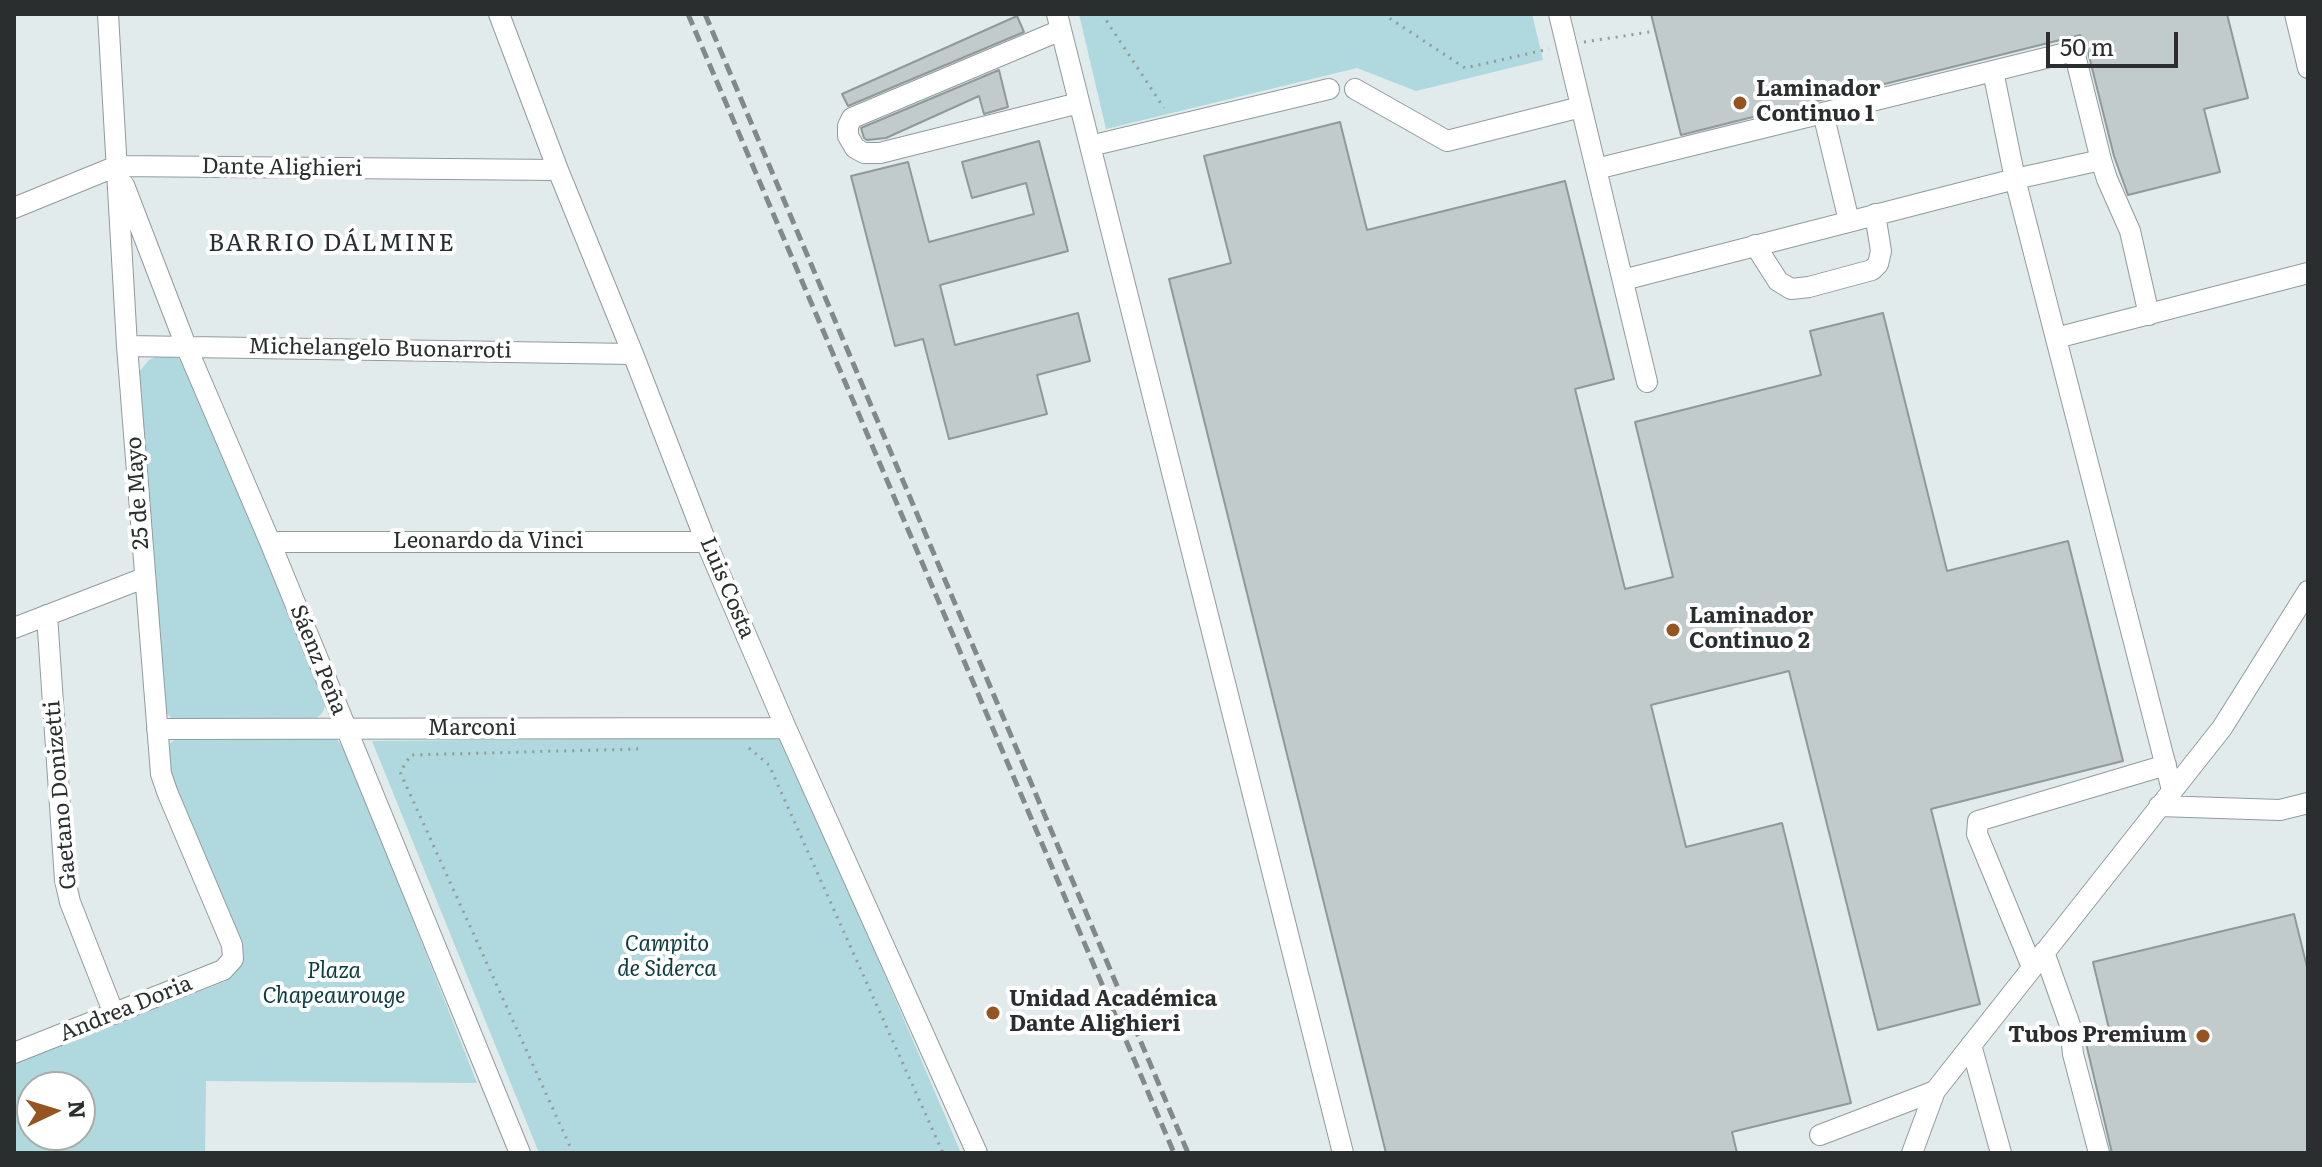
<!DOCTYPE html>
<html>
<head>
<meta charset="utf-8">
<style>
  body { margin:0 }
  #map { position:relative; width:2322px; height:1167px; overflow:hidden; background:#e1ebec; font-family:Literata,serif }
  canvas { display:block }
  .frame { position:absolute; inset:0; border:16px solid #2a2e2e; pointer-events:none }
  .north { position:absolute; left:16px; top:1071px; width:80px; height:80px; box-sizing:border-box; background:#fff; border:2px solid #aaabab; border-radius:50%; rotate:86deg; font-size:22px; font-weight:700; line-height:32px; text-align:center; color:#2a2e2e }
  .north::after { content:''; display:block; margin:auto; width:28px; height:36px; background:#965520; clip-path:polygon(50% 0,100% 100%,50% 72%,0 100%) }
  .scale { position:absolute; left:2046px; top:32px; width:132px; height:36px; box-sizing:border-box; border:4px solid #2a2e2e; border-top:0; padding-left:10px; font-size:24px; line-height:28px; white-space:nowrap; color:#2a2e2e; -webkit-text-stroke:6px #fff; paint-order:stroke }
</style>
</head>
<body>
<div id="map">
<canvas width="2322" height="1167"></canvas>
<div class="frame"></div>
<div class="north">N</div>
<div class="scale">50 m</div>
</div>
<script>
const c = document.querySelector('canvas').getContext('2d');
c.lineJoin = 'round';
function paint(path, color) { c.fillStyle = color; c.fill(path, 'evenodd'); }
const shape = rows => new Path2D(rows.map(r => 'M' + r).join(''));
function strokePath(path, color, width, dash) { c.strokeStyle = color; c.lineWidth = width; c.lineCap = dash ? 'butt' : 'round'; c.setLineDash(dash || []); c.stroke(path); }
function write(font, color, halo, rows, align = 'center') {
  c.font = font + ' Literata,serif'; c.lineWidth = 8; c.setLineDash([]); c.textBaseline = 'middle'; c.strokeStyle = halo; c.fillStyle = color; for (const [text, x, y, turn = 0] of rows) {
    c.save(); c.translate(x, y); c.rotate((+turn || 0) * Math.PI / 180); c.textAlign = isNaN(turn) ? turn : align; if (halo) c.strokeText(text, 0, 0); c.fillText(text, 0, 0); c.restore();
  }
}
const green = shape([
  [1079,14,1532,14,1543,60,1416,91,1357,68,1106,129],
  [168,355,180,359,188,367,324,698,325,706,323,712,313,722,182,721,172,718,167,714,163,705,139,372,149,360,158,356],
  [324,734,336,739,346,750,477,1083,206,1081,205,1153,14,1153,14,1063,224,982,236,971,241,958,169,774,166,751,170,743,179,738],
  [32,1087,80,1087,80,1135,32,1135],
  [783,737,961,1153,539,1153,372,741]
]);
const building = shape([
  [1651,14,2227,14,2248,98,2204,109,2220,172,2128,195,2114,156,2087,48,2080,35,1681,135,1651,14],
  [1017,16,1024,32,848,106,842,94,1017,16],
  [999,70,1008,107,984,114,979,96,886,138,867,140,864,138,861,128,999,70],
  [1340,122,1367,230,1565,181,1614,379,1575,389,1625,589,1673,577,1635,422,1821,375,1810,331,1883,313,1947,571,2068,541,2123,761,1931,809,1980,1004,1878,1030,1789,671,1651,705,1686,847,1782,823,1851,1103,1732,1132,1737,1153,1386,1153,1169,279,1231,263,1204,156,1340,122],
  [1039,141,1068,251,940,285,955,345,1078,313,1090,361,1037,375,1047,414,949,439,923,339,895,346,851,176,908,162,929,242,1034,214,1026,183,972,198,962,162,1039,141],
  [2294,914,2308,971,2308,1153,2112,1153,2085,1039,2110,1033,2093,962,2294,914]
]);
const path = shape([
  [1102,14,1164,108],
  [1383,14,1465,68,1549,49],
  [1584,42,1656,31],
  [749,748,769,765,943,1153],
  [573,1153,400,772,411,755,638,749]
]);
const minor = shape([
  [499,14,558,170,633,354,706,542,786,728,977,1153],
  [1057,14,1343,1153],
  [1559,14,1647,382],
  [2295,14,2308,68],
  [1061,30,852,118,848,126,848,136,855,148,864,153,880,153,1079,103],
  [1993,71,2015,179,2172,790],
  [1355,89,1447,141,1581,107],
  [1823,113,1849,221],
  [1090,146,1329,89],
  [1596,169,2074,51,2101,160],
  [124,185,186,346,270,542,520,1153],
  [14,208,117,166,558,170],
  [1755,245,1778,281,1791,289,1809,287,1872,270,1878,264,1881,251,1875,214],
  [1623,280,2015,179,2101,160,2107,179,2130,231,2149,315],
  [2056,338,2308,273],
  [127,346,633,354],
  [270,542,706,542],
  [47,615,65,880,70,902,114,1014],
  [14,628,144,578],
  [157,729,786,728],
  [2159,806,2280,810,2308,803],
  [2044,952,2070,1025,2073,1054,2099,1153],
  [2032,967,1977,834,1978,821,2166,765],
  [1971,1045,2001,1153],
  [14,1053,223,970,233,959,232,945,168,794,161,774,127,346,108,14],
  [1820,1135,1935,1091],
  [1912,1153,1935,1091,2222,728,2308,591]
]);
const rail = shape([
  [688,14,1174,1153],
  [705,14,1188,1153]
]);
const markers = [
  [1740,103,8,"#965520"],
  [1673,630,8,"#965520"],
  [993,1013,8,"#965520"],
  [2203,1036,8,"#965520"]
];
const poiNames = [
  ["Laminador",1756,90],
  ["Continuo 1",1756,115],
  ["Laminador",1689,617],
  ["Continuo 2",1689,642],
  ["Unidad Académica",1009,1000],
  ["Dante Alighieri",1009,1025],
  ["Tubos Premium",2187,1036,"right"]
];
const streetNames = [
  ["Dante Alighieri",282,168,1],
  ["Michelangelo Buonarroti",380,349,1],
  ["25 de Mayo",138,493,-94],
  ["Leonardo da Vinci",488,542],
  ["Luis Costa",727,588,67],
  ["Sáenz Peña",318,660,68],
  ["Marconi",472,729],
  ["Gaetano Donizetti",61,795,-95],
  ["Andrea Doria",126,1009,-22]
];
const parkNames = [
  ["Campito",667,945],
  ["de Siderca",667,970],
  ["Plaza",334,972],
  ["Chapeaurouge",334,997]
];
const neighbourhoodNames = [
  ["BARRIO DÁLMINE",332,244]
];
paint(green, '#afd9de');
paint(building, '#c1cbcc');
strokePath(building, '#90999a', 2);
strokePath(minor, '#919b9c', 22);
strokePath(path, '#939b9b', 3, [2, 6]);
strokePath(minor, '#fff', 20);
strokePath(rail, '#82898a', 5, [12, 6]);
for (const [x, y, r, color] of markers) { const dot = new Path2D(); dot.arc(x, y, r, 0, 2 * Math.PI); c.fillStyle = color; c.fill(dot); strokePath(dot, '#fff', 3); }
write('bold 22px', '#2a2e2e', '#fff', poiNames, 'left');
write('22px', '#2a2e2e', '#fff', streetNames);
write('italic 22px', '#0b3c41', '#fff', parkNames);
c.letterSpacing = '2px';
write('24px', '#272f30', '#fff', neighbourhoodNames);
c.letterSpacing = '0px';
</script>
</body>
</html>
